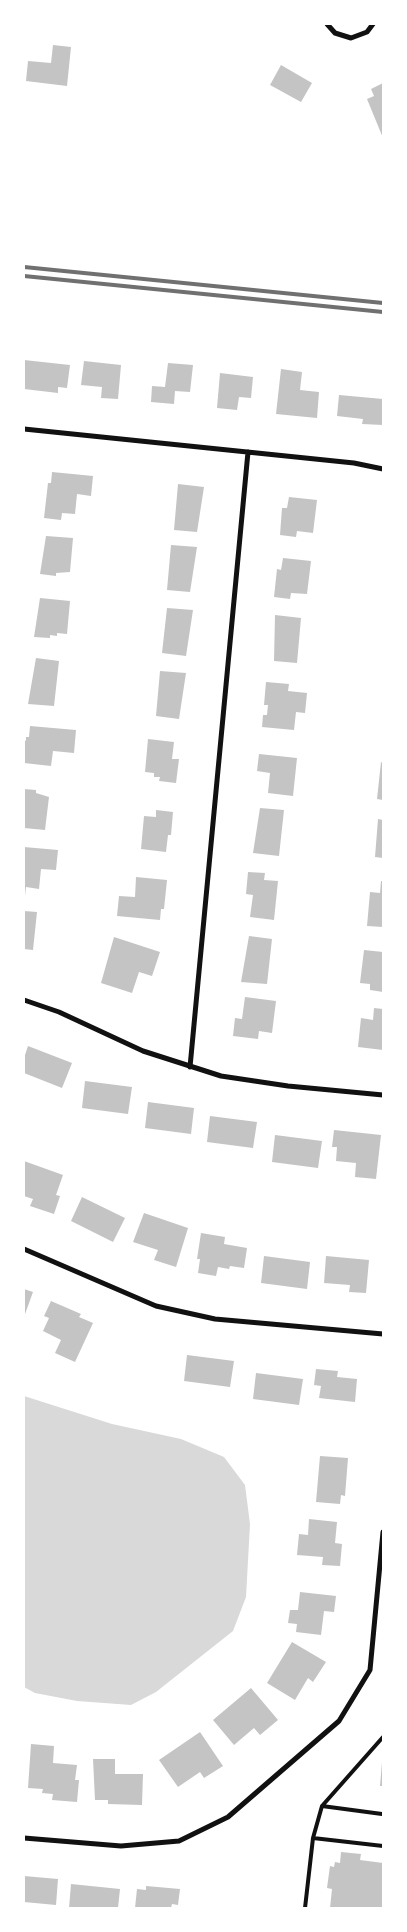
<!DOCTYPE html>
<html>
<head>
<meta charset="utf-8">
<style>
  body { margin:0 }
  #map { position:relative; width:407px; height:1932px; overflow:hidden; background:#fff; font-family:Helvetica,sans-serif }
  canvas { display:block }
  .frame { position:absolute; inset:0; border:25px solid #fff; pointer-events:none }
</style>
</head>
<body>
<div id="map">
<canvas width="407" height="1932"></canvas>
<div class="frame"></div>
</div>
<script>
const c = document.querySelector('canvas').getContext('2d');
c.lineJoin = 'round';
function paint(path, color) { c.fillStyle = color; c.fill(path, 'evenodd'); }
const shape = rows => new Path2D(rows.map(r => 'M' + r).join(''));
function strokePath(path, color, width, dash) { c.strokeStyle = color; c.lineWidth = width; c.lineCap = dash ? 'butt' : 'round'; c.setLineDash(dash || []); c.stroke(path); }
const water = shape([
  [24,1396,112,1424,181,1439,224,1457,245,1485,250,1524,246,1597,233,1631,156,1692,131,1705,77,1701,35,1693,24,1687]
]);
const building = shape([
  [53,45,71,47,67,86,26,81,28,61,51,63],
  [281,65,312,83,301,102,270,85],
  [383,83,383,138,367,99,374,96,371,89],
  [24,360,70,365,67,388,58,387,58,393,24,389],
  [84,361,121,365,118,399,101,398,102,387,81,385],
  [168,363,193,365,190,392,175,391,174,404,151,402,152,386,165,387],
  [281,369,302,372,300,390,319,392,317,418,276,414],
  [220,373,253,377,251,398,239,397,237,410,217,408],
  [339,395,383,399,383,425,362,424,363,419,337,416],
  [52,472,93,476,91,496,77,494,75,514,62,513,61,520,44,518,48,483,51,483],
  [178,484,204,487,197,532,174,530],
  [289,497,317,500,313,533,297,531,296,537,280,535,282,508,287,508],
  [46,536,73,538,70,572,56,573,56,576,40,574],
  [171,545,197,547,190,592,167,590],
  [283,558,311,561,307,594,291,593,290,599,274,597,277,569,281,570],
  [40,598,70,601,67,634,57,633,57,636,50,635,50,638,34,637],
  [167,608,193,610,186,656,162,653],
  [275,615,301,618,297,663,274,661],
  [36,658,59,661,54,706,28,704],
  [160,671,186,673,179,719,156,716],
  [266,682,289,684,288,691,307,693,305,713,296,712,294,730,262,727,263,715,267,715,268,705,264,705],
  [30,726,76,730,74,753,53,751,51,766,24,763,24,740,26,741,26,737,29,737],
  [148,739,174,742,172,759,179,759,176,783,159,781,160,777,154,777,154,773,145,772],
  [259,754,297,758,293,796,268,793,270,773,257,771],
  [381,762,383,763,383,800,377,799],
  [24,789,36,790,36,793,49,797,45,830,24,828],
  [260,808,284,810,279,856,253,853],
  [156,810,173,812,171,835,168,835,166,852,141,849,144,816,156,817],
  [378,819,383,820,383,858,375,857],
  [24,847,58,850,56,870,41,869,39,889,26,887,25,896],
  [248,872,265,873,264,880,278,881,274,920,250,917,253,895,246,894],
  [136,877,167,880,164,909,161,909,160,920,117,916,119,896,135,897],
  [381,881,383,881,383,927,367,926,370,892,380,893],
  [24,911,37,912,33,950,24,949],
  [249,936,272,939,267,984,241,982],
  [114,937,160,952,152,976,139,972,132,993,101,983],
  [364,950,383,952,383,992,370,990,370,984,360,983],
  [245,997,276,1001,272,1033,259,1031,258,1039,233,1036,235,1018,242,1019],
  [374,1008,383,1009,383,1050,358,1047,361,1018,373,1020],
  [28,1046,72,1063,62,1088,24,1073,24,1058],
  [85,1081,132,1087,128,1114,82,1108],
  [148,1102,194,1108,191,1134,145,1128],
  [210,1116,257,1122,253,1148,207,1142],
  [334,1130,381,1135,376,1179,355,1177,356,1163,336,1161,337,1147,332,1147],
  [275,1135,322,1141,318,1168,272,1162],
  [24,1161,63,1175,56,1195,60,1196,54,1214,30,1206,33,1199,24,1196],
  [82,1197,125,1218,113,1242,71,1221],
  [144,1213,188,1228,176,1267,154,1260,158,1250,133,1242],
  [201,1233,225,1237,224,1244,247,1248,244,1268,230,1266,229,1269,218,1267,216,1276,198,1273,200,1259,197,1259],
  [264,1256,310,1262,307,1289,261,1283],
  [326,1256,369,1260,366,1293,349,1292,350,1285,324,1283],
  [24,1289,33,1292,24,1317],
  [51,1301,81,1314,79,1317,93,1323,75,1362,55,1353,61,1340,43,1331,49,1318,44,1316],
  [187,1355,234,1361,230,1387,184,1381],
  [316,1369,338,1371,337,1377,357,1379,355,1402,319,1398,321,1386,314,1385],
  [256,1373,303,1379,299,1405,253,1399],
  [320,1456,348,1458,345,1496,341,1495,340,1504,316,1502],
  [309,1519,337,1522,335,1543,342,1544,340,1566,322,1565,323,1557,297,1555,299,1534,308,1535],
  [300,1592,336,1596,334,1612,324,1611,321,1635,296,1632,297,1624,288,1623,290,1610,298,1610],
  [292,1642,326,1662,313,1682,308,1678,295,1700,267,1683],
  [251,1688,278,1720,260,1735,254,1728,234,1745,213,1720],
  [200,1732,223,1766,204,1778,200,1772,178,1787,159,1760],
  [31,1744,54,1746,53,1763,77,1765,75,1780,79,1780,77,1802,52,1800,53,1794,42,1793,43,1789,28,1788],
  [93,1759,115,1759,115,1774,143,1774,142,1805,108,1804,108,1800,95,1800],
  [382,1762,383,1762,383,1786,380,1786],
  [341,1852,361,1854,360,1860,383,1863,383,1908,330,1908,332,1889,327,1888,330,1866,334,1867,335,1862,340,1863],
  [24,1876,58,1879,56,1905,24,1902],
  [71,1884,120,1889,118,1908,69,1908],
  [146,1886,180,1889,178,1905,172,1904,171,1908,135,1908,137,1889,146,1890]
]);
const service = shape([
  [322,1806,382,1814],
  [313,1838,383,1846],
  [305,1908,313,1838,322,1806,383,1737]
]);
const minor = shape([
  [327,24,335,33,351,38,367,32,373,24],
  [24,429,354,463,383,469],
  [24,1000,59,1012,143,1051,221,1076,288,1086,383,1095],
  [190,1067,248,452],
  [24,1249,156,1306,215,1319,383,1334],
  [24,1838,121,1846,179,1841,228,1817,339,1721,370,1670,383,1532]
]);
const rail = shape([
  [24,267,383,303],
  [24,276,383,312]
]);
paint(water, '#d9d9d9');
paint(building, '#c4c4c4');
strokePath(service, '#111', 4);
strokePath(minor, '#111', 5);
strokePath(rail, '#707070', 4);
</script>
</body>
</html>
